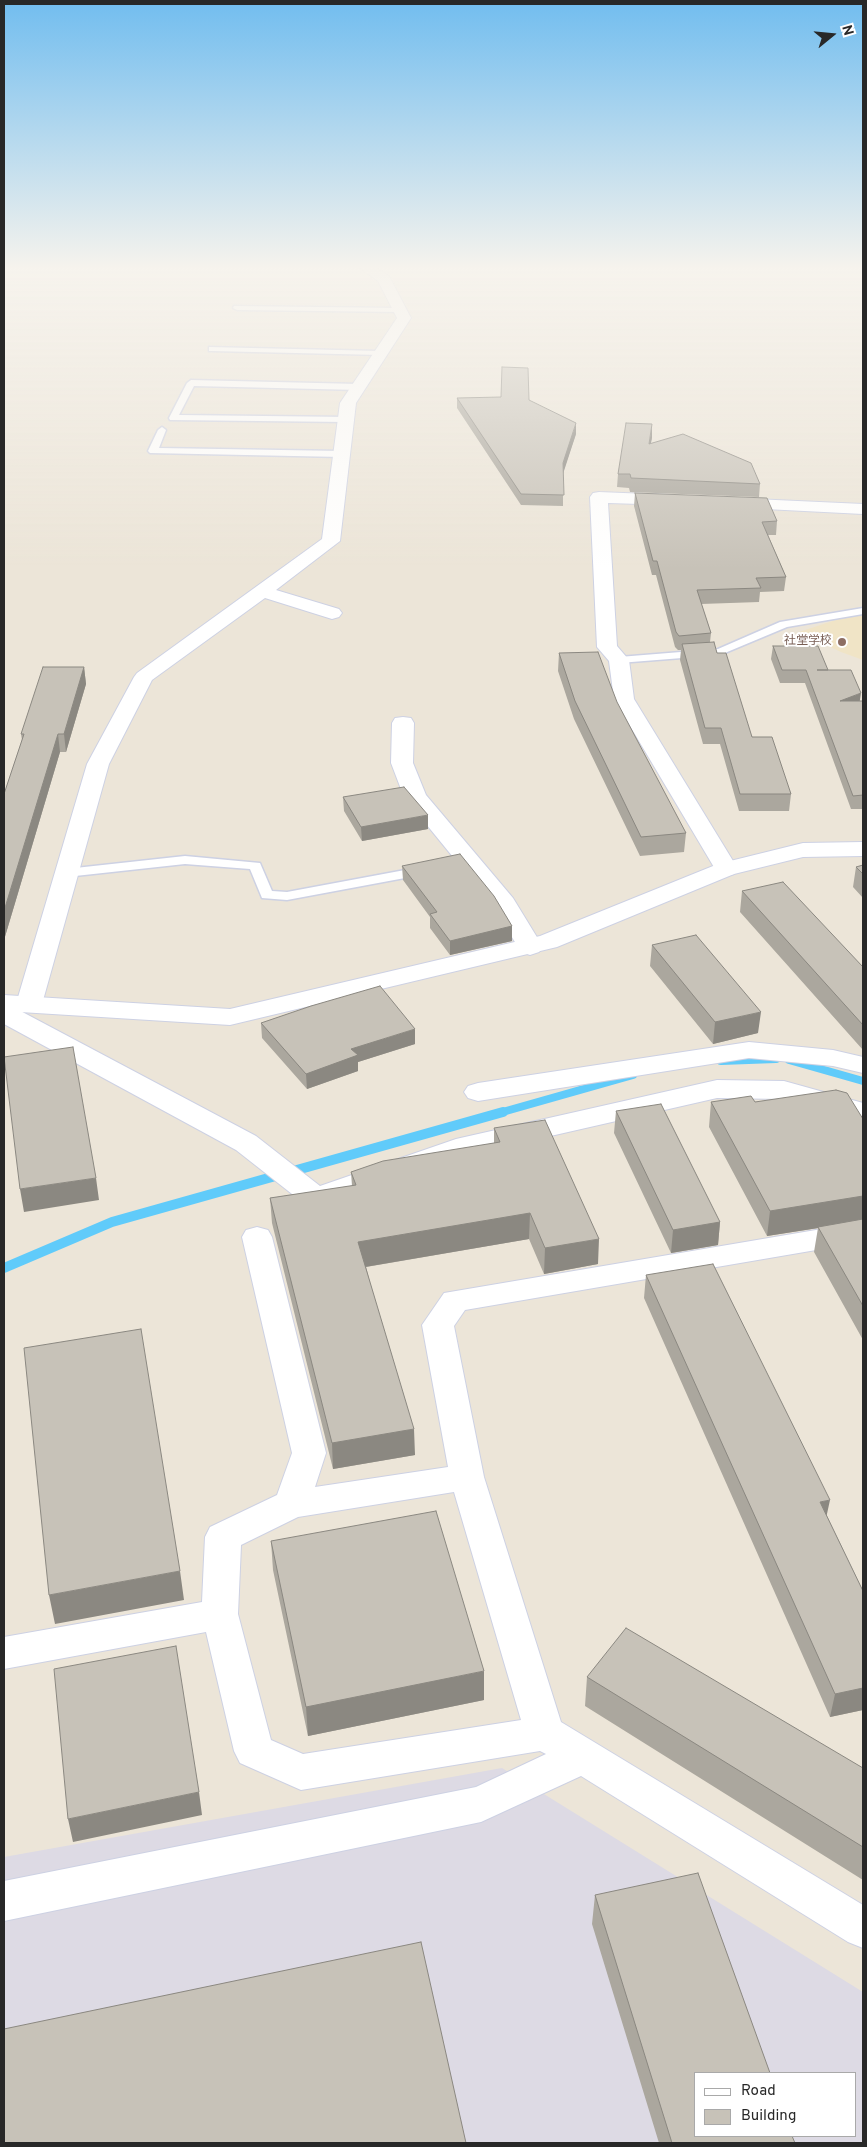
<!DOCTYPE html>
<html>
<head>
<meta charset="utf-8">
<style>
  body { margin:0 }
  #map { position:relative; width:867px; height:2147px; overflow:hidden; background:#ece5d8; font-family:Overpass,sans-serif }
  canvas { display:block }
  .frame { position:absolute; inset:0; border:5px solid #282828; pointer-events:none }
  .legend { position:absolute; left:694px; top:2072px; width:162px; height:65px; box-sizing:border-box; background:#fff; border:1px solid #a9a9a9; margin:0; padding:6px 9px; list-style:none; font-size:15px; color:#282828 }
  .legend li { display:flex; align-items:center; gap:10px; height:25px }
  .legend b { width:25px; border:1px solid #a9a9a9 }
  .north { position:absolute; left:807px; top:10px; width:50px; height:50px; -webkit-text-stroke:4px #fff; paint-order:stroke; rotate:73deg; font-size:14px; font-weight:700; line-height:20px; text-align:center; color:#282828 }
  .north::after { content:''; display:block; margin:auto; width:18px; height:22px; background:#282828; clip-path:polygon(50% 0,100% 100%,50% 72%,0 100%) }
</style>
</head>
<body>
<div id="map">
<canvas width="867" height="2147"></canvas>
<div class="frame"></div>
<ul class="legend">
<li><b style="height:6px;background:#fff"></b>Road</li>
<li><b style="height:14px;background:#c7c2b8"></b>Building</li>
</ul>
<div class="north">N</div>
</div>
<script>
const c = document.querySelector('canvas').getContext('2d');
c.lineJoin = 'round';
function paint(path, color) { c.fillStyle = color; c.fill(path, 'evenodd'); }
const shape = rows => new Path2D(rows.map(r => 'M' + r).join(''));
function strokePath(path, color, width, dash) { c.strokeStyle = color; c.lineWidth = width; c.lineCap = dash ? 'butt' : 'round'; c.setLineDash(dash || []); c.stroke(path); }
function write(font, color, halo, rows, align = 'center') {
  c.font = font + ' Overpass,"Noto Sans SC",sans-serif'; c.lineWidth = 4; c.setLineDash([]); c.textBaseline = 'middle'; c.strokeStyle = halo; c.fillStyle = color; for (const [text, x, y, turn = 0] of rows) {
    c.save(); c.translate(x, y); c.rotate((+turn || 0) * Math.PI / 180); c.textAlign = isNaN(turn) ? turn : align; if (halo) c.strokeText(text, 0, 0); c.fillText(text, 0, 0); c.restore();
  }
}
const industrial = shape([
  [502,1768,863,1992,863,2143,4,2143,4,1857],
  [696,2073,856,2073,856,2136,696,2136]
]);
const education = shape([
  [863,611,863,660,841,652,799,632]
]);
const streamFar1 = shape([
  [789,1060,863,1081],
  [721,1061,776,1059],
  [499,1113,633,1075]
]);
const stream = shape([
  [4,1268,112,1222,503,1112]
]);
const lane = shape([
  [234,306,400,308,404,310,400,312,237,310,233,308,234,306],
  [209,347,380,351,384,353,380,355,212,351,209,351,209,347],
  [191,380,359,384,363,387,359,390,194,386,179,415,349,417,350,419,346,422,170,420,169,418,187,383,191,380],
  [162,427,166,430,159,448,342,451,347,454,342,457,150,453,148,451,158,430,162,427],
  [863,608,863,614,787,627,720,655,619,663,613,660,619,657,718,649,780,622,863,608],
  [185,856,260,863,272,891,287,892,421,867,428,871,421,875,287,900,262,898,250,869,185,864,66,877,59,873,66,869,185,856]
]);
const street = shape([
  [360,268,376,268,389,276,411,318,356,403,340,541,276,590,339,609,342,613,339,617,332,619,265,598,152,680,109,764,42,1004,38,1010,29,1012,20,1010,16,1004,87,764,134,677,137,673,322,539,340,403,397,318,378,281,360,268],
  [599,492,672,495,678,496,681,500,678,504,672,505,608,503,617,646,629,660,634,699,738,869,734,874,726,876,718,874,614,699,609,661,597,647,590,497,593,493,599,492],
  [732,498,863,504,863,514,726,507,723,503,726,499,732,498],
  [403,717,411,718,414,723,413,763,426,795,513,898,543,947,539,952,530,955,521,952,493,906,404,797,391,763,392,723,395,718,403,717],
  [4,1005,13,1007,256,1136,320,1186,456,1139,717,1080,784,1081,863,1103,863,1121,783,1099,717,1098,463,1156,316,1208,306,1205,236,1150,4,1024,4,1005],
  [749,1042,833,1050,863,1057,863,1073,833,1066,749,1058,478,1101,468,1098,464,1092,468,1086,478,1083,749,1042],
  [863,1222,863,1242,465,1310,454,1326,484,1477,561,1722,863,1905,863,1948,848,1942,581,1776,481,1822,4,1921,4,1881,476,1787,546,1754,540,1751,301,1790,240,1763,234,1751,206,1632,4,1669,4,1637,202,1602,205,1537,210,1527,277,1495,292,1453,242,1237,246,1230,257,1227,268,1230,272,1237,326,1453,315,1487,448,1467,422,1325,444,1293,863,1222],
  [454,1492,521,1720,303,1754,271,1740,238,1614,241,1545,298,1517,454,1492]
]);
const secondary = shape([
  [863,842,863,856,803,857,734,874,557,947,230,1025,4,1011,4,995,230,1009,540,936,718,864,803,843,863,842]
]);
const wall = shape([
  [457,398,529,400,576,434,563,472,563,506,521,505,457,408],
  [652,438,650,444,760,484,759,497,630,492,629,488,617,487,618,474],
  [635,493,777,521,776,535,768,535,786,577,784,591,760,592,759,602,701,604,711,633,710,642,717,653,752,737,791,794,789,811,739,811,720,744,703,744,680,660,681,650,678,650,675,647,656,575,652,575,634,506],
  [773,646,828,670,859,701,863,701,863,809,851,809,805,683,780,683,771,659],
  [559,653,686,833,684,852,640,856,574,719,558,671],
  [84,667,86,684,66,752,60,752,4,940,4,794,22,740,21,734],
  [343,797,428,829,362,841,344,811],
  [863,865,863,898,853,887,856,867],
  [402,866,512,926,512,941,450,955,430,928,430,917,403,880],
  [742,891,863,967,863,1050,740,912],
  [652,945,758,1033,713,1044,650,966],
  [261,1023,415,1044,358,1062,358,1071,307,1089,262,1038],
  [711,1102,755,1102,863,1119,863,1340,814,1252,818,1228,767,1236,709,1127],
  [616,1111,720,1222,718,1245,671,1253,614,1133],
  [494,1128,598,1264,544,1274,529,1239,366,1267,415,1455,333,1469,272,1223,270,1198,352,1186,351,1172,494,1143],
  [646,1275,827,1516,863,1591,863,1710,830,1717,644,1298],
  [271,1541,484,1700,308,1736,273,1570],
  [587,1677,863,1768,863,1880,585,1706],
  [595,1895,795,2143,659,2143,592,1924]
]);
const shadedWall = shape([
  [576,423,576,434,563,474,563,463],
  [652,424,652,438,648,458,649,444],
  [84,667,86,684,66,752,64,734],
  [861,693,859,706,840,701],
  [58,734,60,752,4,940,4,911],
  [428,815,428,829,362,841,361,827],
  [512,926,512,941,450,955,450,941],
  [761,1012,758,1033,713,1044,715,1022],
  [415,1029,415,1044,358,1062,358,1071,307,1089,306,1074,351,1049],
  [96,1178,99,1200,24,1212,20,1189],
  [863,1196,863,1221,767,1236,770,1211],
  [530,1213,529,1239,359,1268,358,1242],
  [720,1222,718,1245,671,1253,673,1230],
  [599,1239,598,1264,544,1274,545,1248],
  [414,1429,415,1455,333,1469,332,1443],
  [830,1500,825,1523,820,1502],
  [180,1571,184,1600,55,1624,49,1595],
  [484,1671,484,1700,308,1736,306,1707],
  [863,1688,863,1710,830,1717,835,1694],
  [199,1792,202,1815,73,1842,68,1819]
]);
const building = shape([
  [502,367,528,368,529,400,576,423,563,463,564,495,521,494,457,398,501,397,502,367],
  [626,423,652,424,649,444,683,434,751,463,760,484,631,478,630,474,618,474,626,423],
  [635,493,767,498,777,521,762,522,786,577,756,578,761,588,697,590,711,633,679,636,676,632,657,561,653,561,635,493],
  [714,642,717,653,726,653,752,737,772,737,791,794,740,794,721,728,705,728,682,644,714,642],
  [773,646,818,646,828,670,817,670,851,670,861,693,840,701,863,701,863,795,853,796,806,670,782,670,773,646],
  [598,652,617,702,686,833,641,837,575,701,559,653,598,652],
  [43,667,84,667,64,734,58,734,4,911,4,794,24,734,21,734,43,667],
  [404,787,428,815,361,827,343,797,404,787],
  [460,854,494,896,512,926,450,941,430,914,437,912,402,866,460,854],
  [863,865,863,874,856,867,863,865],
  [783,882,863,967,863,1025,742,891,783,882],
  [696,935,761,1012,715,1022,652,945,696,935],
  [380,986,415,1029,351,1049,358,1055,306,1074,261,1023,311,1006,380,986],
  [73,1047,96,1178,20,1189,4,1057,73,1047],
  [836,1090,847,1093,863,1119,863,1196,770,1211,711,1102,751,1096,755,1102,836,1090],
  [661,1104,720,1222,673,1230,616,1111,661,1104],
  [545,1120,599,1239,545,1248,530,1213,358,1242,414,1429,332,1443,270,1198,356,1185,351,1172,383,1161,500,1142,494,1128,545,1120],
  [863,1219,863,1306,818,1227,863,1219],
  [713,1264,830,1500,820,1502,863,1591,863,1688,835,1694,646,1275,713,1264],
  [141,1329,180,1571,49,1595,24,1348,141,1329],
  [436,1511,484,1671,306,1707,271,1541,436,1511],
  [626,1628,863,1768,863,1847,587,1677,626,1628],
  [176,1646,199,1792,68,1819,54,1669,176,1646],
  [698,1873,770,2073,696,2073,696,2136,792,2136,795,2143,672,2143,595,1895,698,1873],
  [421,1942,466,2143,4,2143,4,2029,421,1942]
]);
const markers = [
  [842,642,5,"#8d6e63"]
];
const farEducationnames = [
  ["社堂学校",832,642]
];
paint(industrial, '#dddae4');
paint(education, '#f0e4c6');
strokePath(streamFar1, '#60cbfa', 8);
strokePath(stream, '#60cbfa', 10);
strokePath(lane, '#cdd1e3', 3);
strokePath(street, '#cdd1e3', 2);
strokePath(secondary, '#cdd1e3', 2);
paint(lane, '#fff');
paint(street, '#fff');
paint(secondary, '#fff');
paint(wall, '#aba79e');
paint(shadedWall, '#8b8881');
paint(building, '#c7c2b8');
strokePath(building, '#8b8881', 1);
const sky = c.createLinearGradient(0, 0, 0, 569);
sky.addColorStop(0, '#71bdef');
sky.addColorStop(0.47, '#f6f3ed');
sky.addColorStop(1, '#f6f3ed00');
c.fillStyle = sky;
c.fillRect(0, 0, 867, 569);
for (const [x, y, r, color] of markers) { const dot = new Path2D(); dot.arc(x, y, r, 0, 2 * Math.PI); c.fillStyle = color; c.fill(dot); strokePath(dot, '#fff', 2); }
write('12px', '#785e54', '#fff', farEducationnames, 'right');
</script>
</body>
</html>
